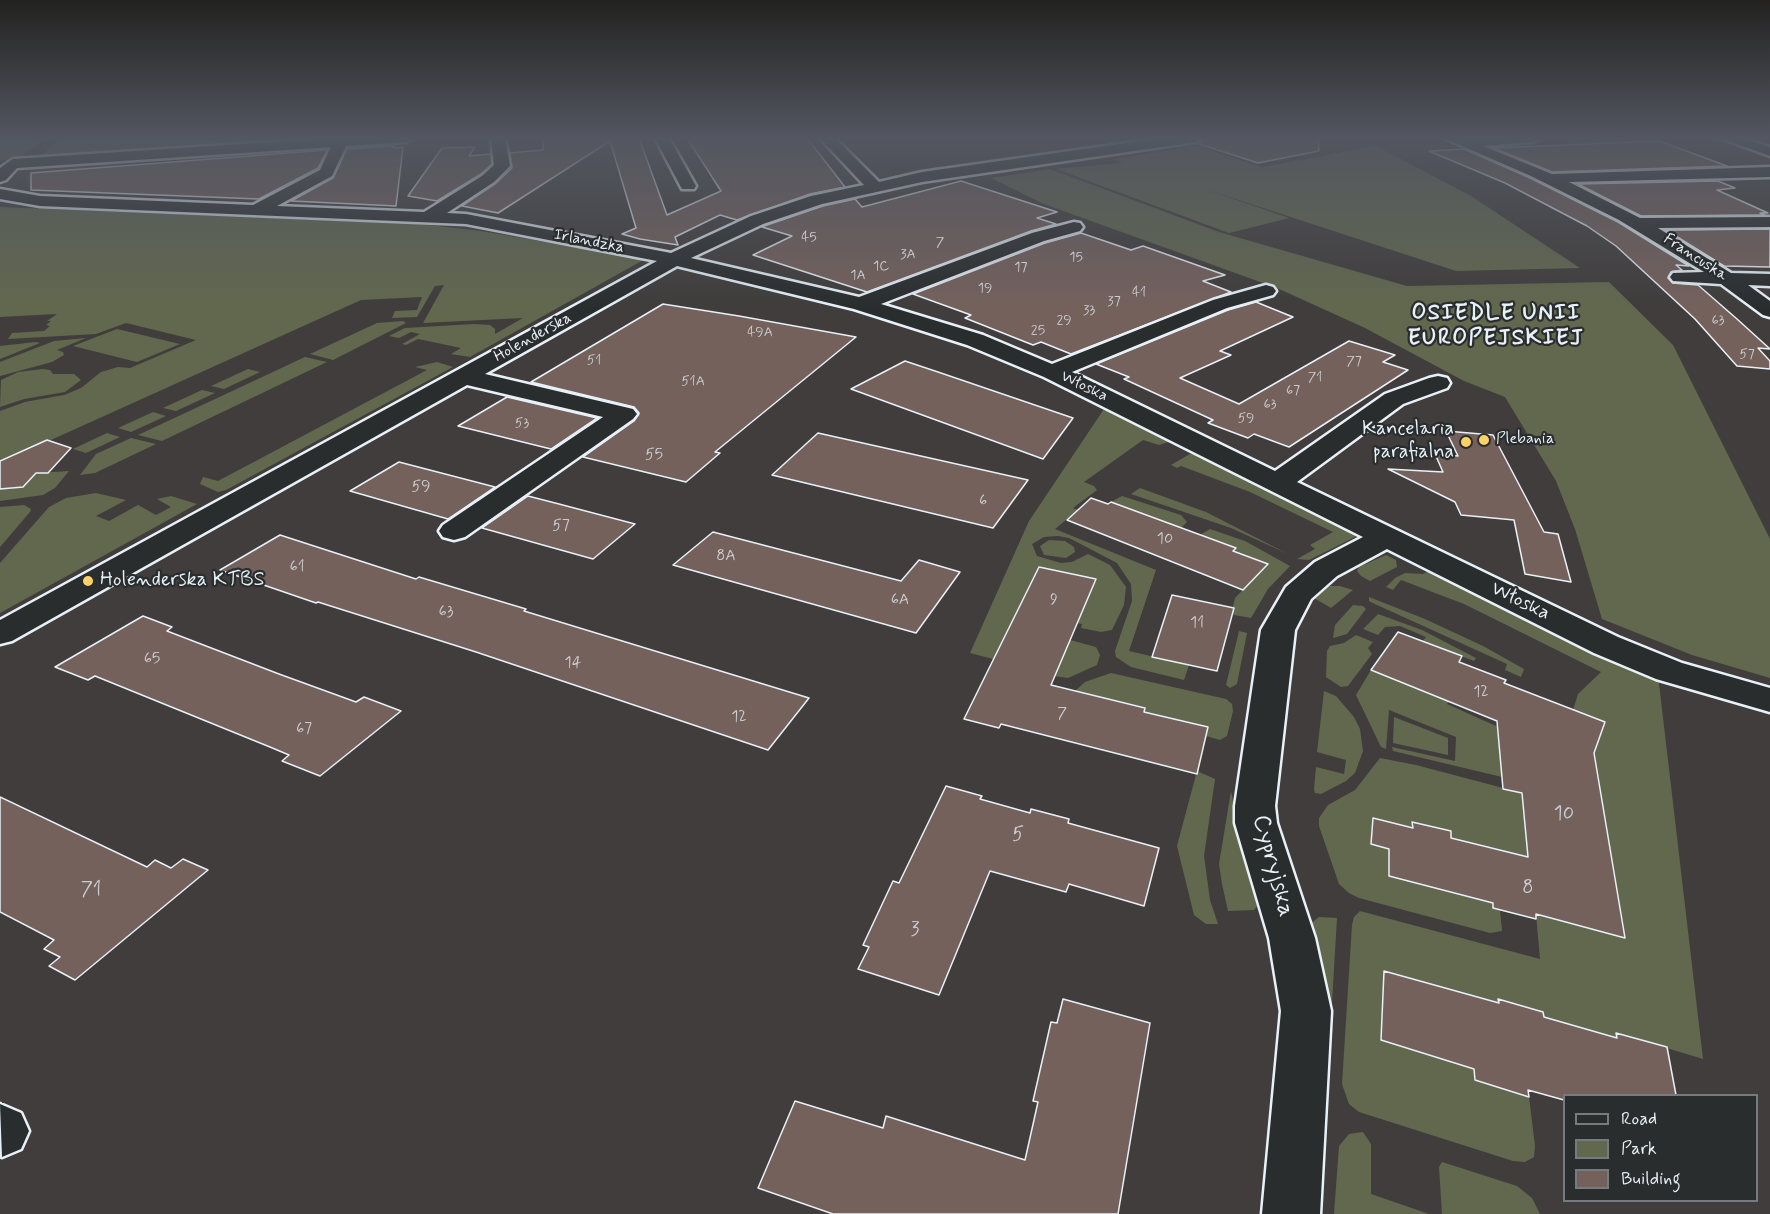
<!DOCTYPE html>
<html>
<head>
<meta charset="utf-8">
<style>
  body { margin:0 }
  #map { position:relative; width:1770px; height:1214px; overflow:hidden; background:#403d3c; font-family:Mynerve,sans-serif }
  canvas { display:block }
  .legend { position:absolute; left:1563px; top:1094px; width:195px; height:108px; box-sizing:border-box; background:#2a2d2e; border:2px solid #767b7f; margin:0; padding:8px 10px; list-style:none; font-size:18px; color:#e8f1f8 }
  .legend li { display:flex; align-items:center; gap:12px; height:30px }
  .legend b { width:30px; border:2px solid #767b7f }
</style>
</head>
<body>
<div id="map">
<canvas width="1770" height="1214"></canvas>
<ul class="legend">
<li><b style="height:8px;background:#2a2d2e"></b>Road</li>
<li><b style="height:16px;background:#62684e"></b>Park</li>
<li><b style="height:16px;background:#74615c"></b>Building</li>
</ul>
</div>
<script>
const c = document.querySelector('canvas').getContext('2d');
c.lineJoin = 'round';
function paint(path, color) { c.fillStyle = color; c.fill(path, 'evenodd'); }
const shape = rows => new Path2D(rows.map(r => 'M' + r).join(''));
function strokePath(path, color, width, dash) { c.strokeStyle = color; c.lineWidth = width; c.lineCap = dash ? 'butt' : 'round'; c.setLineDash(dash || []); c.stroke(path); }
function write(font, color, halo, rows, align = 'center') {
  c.font = font + ' Mynerve,sans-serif'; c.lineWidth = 4.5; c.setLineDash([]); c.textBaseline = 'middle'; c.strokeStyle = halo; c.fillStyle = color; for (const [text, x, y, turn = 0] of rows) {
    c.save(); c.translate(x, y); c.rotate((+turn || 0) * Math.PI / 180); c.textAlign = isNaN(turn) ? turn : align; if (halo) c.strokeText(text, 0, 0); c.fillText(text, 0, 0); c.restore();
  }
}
const built = shape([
  [117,161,101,177,30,188,27,183,26,177,31,169,47,165]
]);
const green = shape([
  [0,138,46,138,21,156,0,161],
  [63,138,362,138,35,160],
  [1196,146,1262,167,1376,146,1471,196,1580,268,1456,271,1199,187,1289,218,1229,233,1056,169,1123,163,1113,159],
  [1050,169,1219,232,1407,286,1609,282,1673,345,1770,539,1770,678,1692,655,1602,619,1575,529,1556,481,1505,397,1464,381,1365,328,1277,288,1044,204,991,178],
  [0,207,419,224,481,231,645,259,470,357,451,354,461,348,418,339,406,345,402,344,420,334,411,332,399,338,389,336,405,328,474,324,490,325,495,329,495,334,523,318,423,323,444,285,435,286,417,317,392,318,395,311,417,310,422,297,361,300,0,463,0,411,25,402,64,395,81,388,101,372,118,367,130,368,196,340,126,323,96,334,8,339,12,333,44,331,50,326,46,325,51,321,47,321,57,314,0,317],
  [403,321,406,323,333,360,310,354,377,323],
  [117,329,180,344,137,362,73,346],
  [86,338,57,350,63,352,64,355,52,362,0,376,0,362,54,341],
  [36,342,40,343,0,359,0,346],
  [305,357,327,362,162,441,138,435],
  [437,362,453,367,226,490,218,492,200,484,203,477,218,481,427,370,415,367],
  [43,369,50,370,53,374,74,374,81,380,65,392,24,399,0,407,1,380,18,372],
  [248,369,260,372,224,389,211,386],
  [454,370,453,373,233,496,227,495],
  [202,390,215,393,176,411,163,408],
  [1108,403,1171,441,1159,445,1143,440,1084,482,1094,486,1097,490,1073,508,1078,510,1055,529,1156,570,1129,651,1189,665,1184,680,1131,667,1116,657,1115,651,1132,601,1131,584,1117,563,1069,538,1058,536,1044,537,1032,544,1037,556,1061,563,1072,562,1088,554,1110,565,1126,587,1124,605,1112,630,1101,632,1081,628,1082,624,1077,623,1039,567,993,659,970,653,1029,521],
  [153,412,166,416,131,432,118,428],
  [107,433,120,437,86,453,73,449],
  [131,438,156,444,95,473,80,475,96,454],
  [1195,451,1359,535,1309,560,1297,559,1315,549,1310,545,1333,532,1250,492,1181,466,1177,468,1171,465],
  [69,471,55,488,43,495,0,501,0,489,23,487,36,473],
  [1140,488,1206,512,1288,554,1231,528,1131,494],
  [96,493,126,500,96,516,109,521,138,505,156,515,171,507,157,499,171,496,197,504,0,613,0,563,49,507,66,498],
  [1122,496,1181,515,1187,522,1181,528,1111,502],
  [24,505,31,509,30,512,0,547,0,507],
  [1210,529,1245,541,1290,566,1268,589,1251,618,1234,615,1232,611,1235,598,1268,564,1233,551,1235,548,1200,535],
  [1049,540,1065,541,1074,547,1075,552,1066,558,1044,555,1040,546],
  [1386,555,1396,560,1397,567,1370,581,1361,576,1357,571,1359,567],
  [1433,569,1658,675,1703,1059,1617,1033,1617,1038,1544,1017,1542,1012,1499,999,1499,1003,1384,971,1381,1040,1474,1069,1475,1080,1529,1097,1535,1146,1534,1157,1525,1162,1513,1161,1359,1112,1349,1104,1342,1084,1352,925,1354,917,1360,911,1540,959,1536,914,1625,938,1573,710,1578,694,1601,672,1464,604,1401,580,1393,590,1386,587,1395,578,1405,573,1423,574],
  [1330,586,1340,586,1353,590,1331,608,1314,598,1325,587],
  [1369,597,1425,619,1483,646,1524,669,1521,677,1505,670,1507,664,1377,605,1369,601],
  [1353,605,1363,606,1366,609,1347,634,1333,638,1335,625],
  [1378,614,1422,630,1476,658,1474,661,1422,642,1426,637,1400,626,1385,627,1378,635,1363,629],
  [1239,631,1247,633,1237,684,1230,688,1226,685],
  [1356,635,1373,642,1368,648,1372,654,1348,686,1341,687,1326,677,1327,651,1330,646,1344,643],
  [1070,640,1096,647,1100,655,1097,665,1068,678,1054,676],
  [1371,670,1449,701,1447,704,1516,735,1501,764,1502,777,1393,751,1392,747,1455,761,1456,737,1389,710,1386,749,1381,747,1356,695],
  [1111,673,1226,699,1232,704,1233,711,1227,736,1220,740,1206,736,1208,727,1144,712,1145,707,1075,691,1085,682],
  [1324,691,1336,696,1354,717,1360,729,1363,751,1355,773,1346,781,1321,794,1315,793,1314,789,1316,767,1344,774,1346,760,1317,752],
  [1394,717,1448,738,1448,755,1393,743],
  [1380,758,1416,765,1522,793,1528,857,1451,838,1451,831,1413,822,1413,828,1373,818,1371,844,1389,849,1389,875,1493,903,1493,908,1500,910,1502,931,1490,933,1359,898,1349,893,1339,884,1319,826,1319,818,1328,805,1355,790],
  [1197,771,1215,779,1204,856,1210,900,1218,924,1206,924,1194,915,1177,846],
  [1231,791,1238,828,1258,895,1259,904,1254,910,1228,911,1222,884,1219,864],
  [1319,917,1337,918,1330,1037,1327,1037,1309,925],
  [1363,1132,1371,1144,1371,1194,1429,1214,1334,1214,1339,1146,1349,1134],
  [1442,1162,1517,1186,1532,1198,1540,1214,1442,1214,1439,1167]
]);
const building = shape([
  [543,138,639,138,667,215,721,191,687,138,807,138,845,187,810,194,737,220,720,215,675,237,678,245,640,239,622,234,636,228,610,141,498,213,462,206,495,184,512,168,510,153,543,150,543,138],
  [1204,138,1318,138,1319,151,1258,163,1199,144,1204,138],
  [1659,141,1727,166,1552,172,1494,148,1659,141],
  [394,146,394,148,403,147,396,206,291,201,333,178,347,149,394,146],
  [475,147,469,156,491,154,492,164,481,174,437,201,408,196,442,148,475,147],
  [1464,149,1530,178,1618,222,1689,266,1676,265,1682,270,1671,272,1668,278,1673,283,1698,285,1737,319,1770,349,1758,348,1770,361,1770,369,1737,366,1695,319,1616,246,1587,226,1505,183,1429,151,1464,149],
  [327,150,318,168,259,199,31,190,31,173,327,150],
  [961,181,1057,212,1037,218,1056,224,1031,231,867,292,753,255,792,236,762,227,764,226,823,206,855,199,862,207,961,181],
  [1718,181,1735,188,1717,190,1768,213,1760,213,1765,215,1641,216,1578,184,1718,181],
  [1770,229,1770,267,1724,266,1666,230,1770,229],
  [1081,233,1131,250,1143,246,1225,275,1203,281,1231,292,1071,354,1041,342,1033,345,965,318,971,315,913,294,1045,243,1081,233],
  [1256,302,1293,317,1220,351,1231,355,1180,378,1239,404,1349,341,1395,355,1383,362,1408,370,1289,447,1254,434,1248,438,1208,423,1213,420,1124,379,1129,377,1096,364,1228,310,1256,302],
  [663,304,739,316,856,337,715,452,720,453,686,482,583,457,634,421,639,413,634,407,531,382,663,304],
  [905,361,938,372,1073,418,1043,459,851,389,905,361],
  [507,397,597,418,551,449,458,426,507,397],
  [1446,431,1493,435,1544,532,1558,534,1571,582,1525,574,1514,520,1461,515,1455,502,1388,469,1443,472,1435,454,1458,456,1446,431],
  [818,433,1028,480,993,528,772,475,818,433],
  [47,440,71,448,48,473,36,473,23,487,0,489,0,461,47,440],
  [399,462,422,468,495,487,448,519,350,491,399,462],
  [528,496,559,504,635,524,593,559,482,528,528,496],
  [1091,498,1108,504,1111,502,1236,548,1233,551,1268,564,1243,590,1067,520,1091,498],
  [713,532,901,581,919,560,960,572,916,633,673,565,713,532],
  [280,535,416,579,419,577,526,609,524,611,809,698,768,750,476,652,318,602,316,603,220,570,280,535],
  [1039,567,1096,579,1051,685,1145,708,1144,712,1208,727,1197,774,1001,724,999,728,964,719,1039,567],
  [1172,595,1234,608,1217,671,1152,657,1172,595],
  [143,616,172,627,167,631,279,674,356,702,364,697,401,711,320,776,282,761,289,755,270,747,95,676,88,680,55,667,143,616],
  [1398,632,1462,656,1459,662,1506,680,1504,683,1605,722,1594,753,1625,938,1536,914,1536,919,1493,908,1493,903,1389,876,1389,849,1371,844,1373,818,1413,828,1412,822,1451,831,1451,838,1528,857,1522,793,1503,789,1497,721,1371,670,1398,632],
  [946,786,982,796,980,799,1030,813,1031,809,1069,819,1068,823,1159,848,1144,906,1069,884,1066,892,990,871,939,995,858,969,869,947,863,945,893,881,899,883,946,786],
  [0,797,147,867,155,860,171,868,183,859,208,870,75,980,49,966,60,957,44,949,54,940,0,912,0,797],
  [1384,971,1499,1003,1498,999,1543,1012,1544,1017,1617,1038,1616,1033,1667,1047,1676,1095,1564,1095,1564,1100,1528,1090,1529,1097,1475,1080,1474,1069,1381,1040,1384,971],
  [1063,999,1150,1023,1118,1214,833,1214,758,1188,795,1101,883,1128,886,1116,1025,1160,1038,1102,1033,1101,1051,1022,1057,1023,1063,999]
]);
const minor = shape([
  [334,138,413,138,406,142,346,146,332,176,277,206,424,212,482,176,494,165,491,138,505,138,510,166,494,182,447,213,466,214,671,253,751,216,811,196,864,185,820,138,835,138,879,182,922,172,1162,138,1202,138,1195,142,922,182,822,204,763,224,691,258,859,297,1032,233,1074,222,1080,223,1083,227,1080,231,1044,241,881,304,983,335,1052,364,1213,300,1266,285,1273,287,1276,291,1273,295,1227,308,1072,372,1275,471,1385,394,1429,378,1438,376,1447,378,1450,383,1447,388,1403,404,1297,482,1618,637,1682,663,1770,688,1770,712,1656,679,1594,653,1387,549,1337,576,1311,599,1295,630,1275,806,1277,823,1315,938,1331,1011,1320,1214,1262,1214,1281,1011,1269,938,1235,823,1235,806,1261,630,1286,587,1315,562,1363,537,1044,377,967,345,854,309,677,266,485,374,633,409,637,414,633,419,465,537,454,540,443,537,439,531,443,525,603,417,467,385,12,641,0,644,0,620,657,261,466,224,40,206,0,199,0,189,40,196,253,205,320,170,331,147,17,168,6,180,0,182,0,168,13,159,334,138],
  [655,138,669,138,696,186,694,189,682,189,655,138],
  [1444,138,1540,138,1533,142,1483,146,1552,174,1770,167,1770,177,1569,182,1640,218,1770,217,1770,227,1658,228,1731,273,1770,274,1770,286,1748,285,1770,301,1770,317,1763,315,1721,284,1673,281,1670,277,1673,273,1704,272,1619,220,1531,176,1444,138],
  [1720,138,1743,138,1770,147,1770,156,1720,138],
  [0,1104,21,1113,29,1131,21,1149,2,1157,0,1104]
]);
const markers = [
  [1484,440,6,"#ffd166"],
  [1466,442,6,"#ffd166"],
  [88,581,6,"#ffd166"]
];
const farNumbernames = [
  ["45",809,238],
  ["7",940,243],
  ["3A",908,255],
  ["15",1076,258],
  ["1C",881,267],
  ["17",1021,268],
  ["1A",858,276],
  ["19",985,289],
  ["41",1139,293],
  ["37",1114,302],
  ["33",1089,311],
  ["29",1064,321],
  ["63",1718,321],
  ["25",1038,331],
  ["49A",760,333],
  ["57",1747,355],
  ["51",594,361],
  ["77",1354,362],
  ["71",1315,378],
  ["51A",693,382],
  ["67",1293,391],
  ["63",1270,405],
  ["59",1246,419],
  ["53",522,424]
];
const farStreetnames = [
  ["Irlandzka",589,242,11],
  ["Francuska",1695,258,33],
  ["Holenderska",533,338,-29],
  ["Włoska",1084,387,26]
];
const farPoinames = [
  ["Plebania",1496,440]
];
const numberNames = [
  ["55",654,456],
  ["59",421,488],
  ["6",983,502],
  ["57",561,527],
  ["10",1165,540],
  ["8A",726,557],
  ["61",297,568],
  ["6A",900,601],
  ["9",1054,601],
  ["63",446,613],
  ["11",1197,624],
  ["65",152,660],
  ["14",573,664],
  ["12",1481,693],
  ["7",1062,715],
  ["12",739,718],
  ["67",304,730]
];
const poiNames = [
  ["Kancelaria",1454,430],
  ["parafialna",1454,453],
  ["Holenderska KTBS",100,581,"left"]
];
const streetNames = [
  ["Włoska",1520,602,26]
];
const nearNumbernames = [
  ["10",1564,815],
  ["5",1018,836],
  ["8",1528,889],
  ["71",91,891],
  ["3",915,931]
];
const farDistrictnames = [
  ["OSIEDLE UNII",1496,314],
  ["EUROPEJSKIEJ",1496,339]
];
const nearStreetnames = [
  ["Cypryjska",1272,866,75]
];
paint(built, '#504846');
paint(green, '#62684e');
paint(building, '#74615c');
strokePath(building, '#e8f1f8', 1.5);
strokePath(minor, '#e8f1f8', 5);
paint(minor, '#2a2d2e');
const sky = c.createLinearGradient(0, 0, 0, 308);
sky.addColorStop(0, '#232221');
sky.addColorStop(0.45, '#535761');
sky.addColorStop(1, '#53576100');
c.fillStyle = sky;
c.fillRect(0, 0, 1770, 308);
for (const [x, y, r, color] of markers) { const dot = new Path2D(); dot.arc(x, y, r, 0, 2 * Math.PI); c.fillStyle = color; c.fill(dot); strokePath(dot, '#2a2d2e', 2); }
write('14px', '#cbcdd1', null, farNumbernames);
write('16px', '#e8f1f8', '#2a2d2e', farStreetnames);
write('16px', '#e8f1f8', '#2a2d2e', farPoinames, 'left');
write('16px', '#cbcdd1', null, numberNames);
write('20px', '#e8f1f8', '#2a2d2e', poiNames, 'right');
write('20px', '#e8f1f8', '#2a2d2e', streetNames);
write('20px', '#cbcdd1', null, nearNumbernames);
c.letterSpacing = '1.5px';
write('bold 22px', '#e8f1f8', '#2a2d2e', farDistrictnames);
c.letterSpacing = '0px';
write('24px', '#e8f1f8', '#2a2d2e', nearStreetnames);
</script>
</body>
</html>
